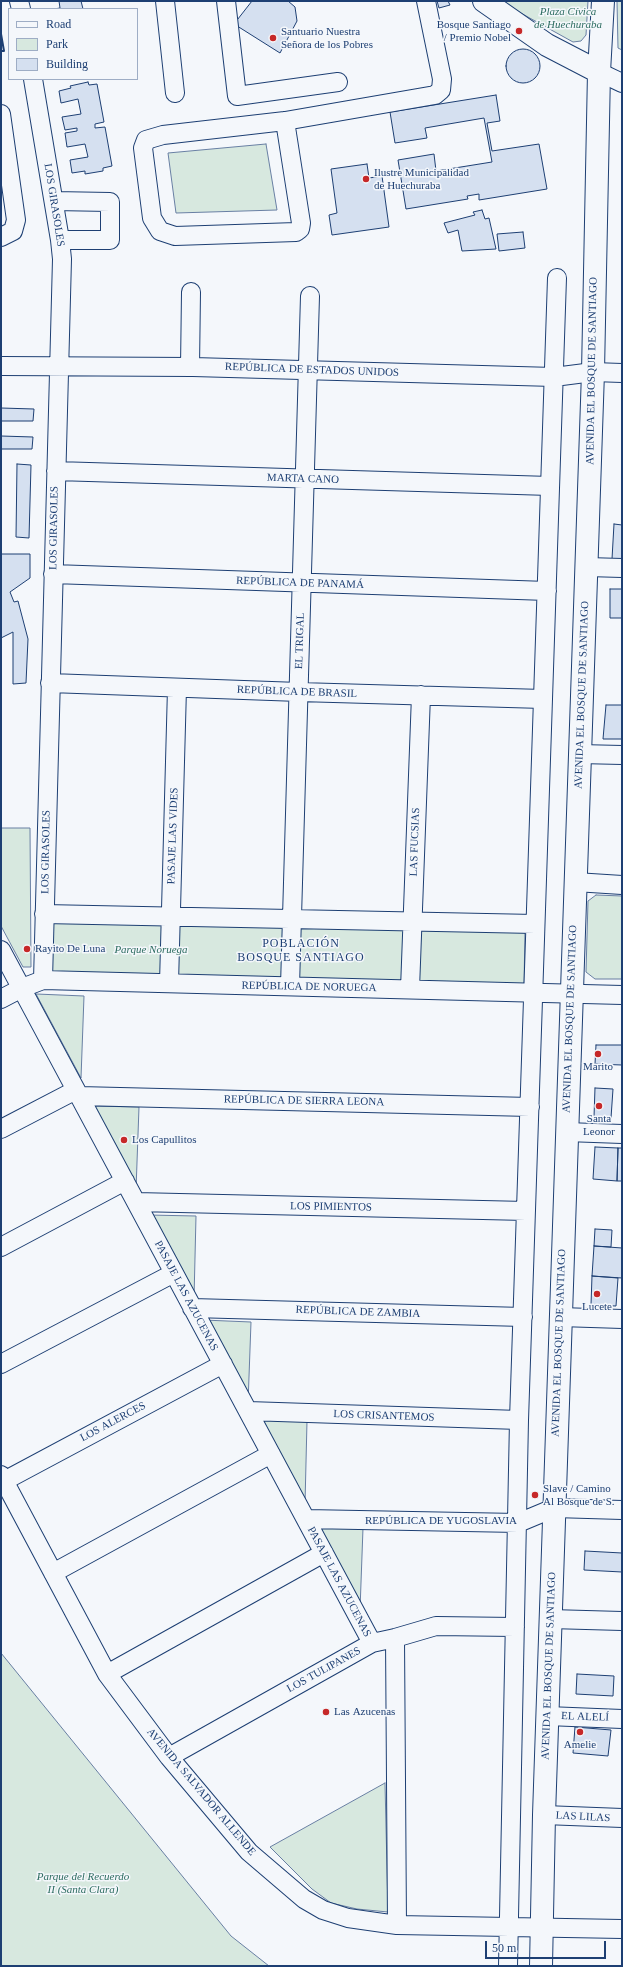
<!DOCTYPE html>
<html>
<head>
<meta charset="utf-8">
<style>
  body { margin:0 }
  #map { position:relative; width:623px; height:1967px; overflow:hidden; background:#f4f7fb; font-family:"Times New Roman",serif }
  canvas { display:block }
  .frame { position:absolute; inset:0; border:2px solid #1d3f73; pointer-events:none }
  .legend { position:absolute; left:8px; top:8px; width:130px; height:72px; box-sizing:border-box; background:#f4f7fb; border:1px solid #9eadc5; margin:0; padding:5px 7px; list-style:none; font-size:12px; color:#1d3f73 }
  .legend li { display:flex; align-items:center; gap:8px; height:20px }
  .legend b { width:20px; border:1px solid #9eadc5 }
  .scale { position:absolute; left:485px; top:1941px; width:121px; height:18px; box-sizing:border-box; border:2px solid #1d3f73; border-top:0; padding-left:5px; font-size:12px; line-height:14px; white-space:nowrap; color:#1d3f73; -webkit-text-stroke:3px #f4f7fb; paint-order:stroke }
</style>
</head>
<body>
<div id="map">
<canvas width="623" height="1967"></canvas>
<div class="frame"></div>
<ul class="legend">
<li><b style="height:5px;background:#f4f7fb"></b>Road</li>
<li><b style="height:11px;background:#d7e8df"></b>Park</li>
<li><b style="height:11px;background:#d5e0f0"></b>Building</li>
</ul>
<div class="scale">50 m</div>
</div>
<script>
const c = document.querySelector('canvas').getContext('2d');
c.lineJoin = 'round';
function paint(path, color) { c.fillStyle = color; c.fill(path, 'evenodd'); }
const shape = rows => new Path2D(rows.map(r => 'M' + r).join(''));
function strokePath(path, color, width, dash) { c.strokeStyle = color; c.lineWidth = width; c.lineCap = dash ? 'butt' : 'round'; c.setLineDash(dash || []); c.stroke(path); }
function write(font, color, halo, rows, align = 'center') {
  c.font = font + ' "Times New Roman",serif'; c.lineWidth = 3; c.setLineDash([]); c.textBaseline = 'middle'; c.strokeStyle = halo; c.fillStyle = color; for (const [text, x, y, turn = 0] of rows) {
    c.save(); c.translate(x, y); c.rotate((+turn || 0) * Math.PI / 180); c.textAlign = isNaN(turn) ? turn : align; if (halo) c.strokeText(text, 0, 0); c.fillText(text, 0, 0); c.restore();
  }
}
const green = shape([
  [499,1,588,1,586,35,581,41,573,42,499,1],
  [617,1,622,1,622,50,618,48,617,1],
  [266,144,277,210,176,213,168,153,266,144],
  [1,828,30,828,31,967,23,967,1,926,1,828],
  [596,895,622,896,622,979,595,979,586,972,588,901,596,895],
  [51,918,525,929,524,986,48,976,51,918],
  [36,994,84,996,81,1078,36,994],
  [90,1106,139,1107,136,1190,90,1106],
  [148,1215,196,1216,194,1299,148,1215],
  [203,1320,251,1322,248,1404,203,1320],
  [259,1419,307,1421,305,1504,259,1419],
  [315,1526,363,1528,360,1610,315,1526],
  [1,1653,231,1936,269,1966,1,1966,1,1653],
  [385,1783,388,1912,357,1909,331,1903,312,1889,270,1847,385,1783]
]);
const building = shape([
  [59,1,81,1,83,9,54,9,60,8,59,1],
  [252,1,288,1,295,7,297,21,280,53,234,24,252,1],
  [437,1,448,1,450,5,439,8,437,1],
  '506 66a17 17 0 1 1 34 0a17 17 0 1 1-34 0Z',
  [88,82,89,85,97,84,104,122,95,124,95,128,105,127,112,166,103,168,103,171,85,174,85,171,72,173,70,160,88,157,85,144,67,147,65,133,77,131,77,128,65,130,62,117,81,114,78,99,61,103,59,91,71,88,70,86,88,82],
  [496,95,500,121,487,123,492,151,539,144,547,189,479,200,479,194,467,196,468,199,406,209,398,160,434,154,436,171,492,162,484,118,425,128,427,138,395,143,390,112,496,95],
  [367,164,369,178,382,176,389,227,332,235,329,215,337,213,331,169,367,164],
  [482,210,485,219,489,218,496,249,462,251,458,230,448,233,444,223,475,215,473,212,482,210],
  [523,232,525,248,499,251,497,234,523,232],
  [1,408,34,409,33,421,1,421,1,408],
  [1,436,33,437,32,449,1,449,1,436],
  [17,464,31,465,29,538,16,537,17,464],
  [614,524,622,525,622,559,612,559,614,524],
  [1,554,30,554,30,578,10,592,14,602,18,601,28,639,26,683,13,684,13,632,1,638,1,554],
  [610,589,622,589,622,618,610,618,610,589],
  [606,705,622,705,622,739,603,739,606,705],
  [596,1045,622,1045,622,1065,595,1064,596,1045],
  [595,1088,613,1089,611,1118,594,1117,595,1088],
  [595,1147,618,1148,617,1181,593,1179,595,1147],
  [618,1148,622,1148,622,1181,617,1181,618,1148],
  [595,1229,612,1230,611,1247,594,1246,595,1229],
  [594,1246,622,1248,622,1278,592,1276,594,1246],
  [592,1276,618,1278,616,1306,591,1305,592,1276],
  [585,1551,622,1553,622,1572,584,1570,585,1551],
  [577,1674,614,1676,613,1696,576,1694,577,1674],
  [575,1727,611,1730,608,1756,573,1753,575,1727]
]);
const minor = shape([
  [19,1,21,9],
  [165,1,175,93],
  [226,1,237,96,338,82],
  [599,72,622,83],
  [33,79,60,240,62,259,43,980],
  [1,114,16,220,13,231,1,237],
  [285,121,301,223,300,229,296,232,175,236,160,231,152,218,143,148,146,140,163,135,285,121,435,95,441,90,442,79,426,1],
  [54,201,110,202,110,240,60,240],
  [1,366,193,367,554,377,593,372,622,373],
  [190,367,191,292],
  [56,471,550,486],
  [587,567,622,568],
  [53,574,547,591],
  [50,683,299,692,543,699],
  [579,754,622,755],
  [575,882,622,885],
  [44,914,535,924],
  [1,950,372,1643],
  [169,983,177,688],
  [290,986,310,296],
  [410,989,421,695],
  [1,999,22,988,43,980,622,995],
  [79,1096,530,1107],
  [1,1129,76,1090],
  [566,1132,622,1134],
  [136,1202,526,1211],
  [1,1247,125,1181],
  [192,1308,523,1317],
  [560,1317,622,1319],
  [1,1364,174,1273],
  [248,1411,519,1420],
  [1,1475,107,1674,169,1757,249,1852,304,1899,323,1910,348,1918,397,1925,622,1929],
  [4,1481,223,1364],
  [306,1519,518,1523,554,1508,622,1510],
  [53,1573,271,1454],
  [550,1619,622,1621],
  [395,1638,397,1925],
  [107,1674,324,1553],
  [547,1716,622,1719],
  [169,1757,372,1643,395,1638,436,1626,515,1627],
  [544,1815,622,1818],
  [508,1966,519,1420,557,278]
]);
const major = shape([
  [484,1,547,45,599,72],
  [541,1966,544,1815,593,372,599,72,603,1]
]);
const wall = shape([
  [1,34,4,51,1,51]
]);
const markers = [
  [519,31,4,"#c62828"],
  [273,38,4,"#c62828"],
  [366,179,4,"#c62828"],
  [27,949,4,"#c62828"],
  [598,1054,4,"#c62828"],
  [599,1106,4,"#c62828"],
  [124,1140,4,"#c62828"],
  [597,1294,4,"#c62828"],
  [535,1495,4,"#c62828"],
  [326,1712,4,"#c62828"],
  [580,1732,4,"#c62828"]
];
const parkNames = [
  ["Plaza Cívica",568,12],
  ["de Huechuraba",568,25],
  ["Parque Noruega",151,950],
  ["Parque del Recuerdo",83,1877],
  ["II (Santa Clara)",83,1890]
];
const poiNames = [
  ["Bosque Santiago",511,25,"right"],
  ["/ Premio Nobel",511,38,"right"],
  ["Santuario Nuestra",281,32],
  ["Señora de los Pobres",281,45],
  ["Ilustre Municipalidad",374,173],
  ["de Huechuraba",374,186],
  ["Rayito De Luna",35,949],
  ["Marito",598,1067,"center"],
  ["Santa",599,1119,"center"],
  ["Leonor",599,1132,"center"],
  ["Los Capullitos",132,1140],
  ["Lucete",597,1307,"center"],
  ["Slave / Camino",543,1489],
  ["Al Bosque de S.",543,1502],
  ["Las Azucenas",334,1712],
  ["Amelie",580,1745,"center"]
];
const streetNames = [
  ["LOS GIRASOLES",54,205,81],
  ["REPÚBLICA DE ESTADOS UNIDOS",312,370,2],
  ["AVENIDA EL BOSQUE DE SANTIAGO",592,371,-89],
  ["MARTA CANO",303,479,2],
  ["LOS GIRASOLES",54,528,-89],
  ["REPÚBLICA DE PANAMÁ",300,583,2],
  ["EL TRIGAL",300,641,-88],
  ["REPÚBLICA DE BRASIL",297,692,2],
  ["AVENIDA EL BOSQUE DE SANTIAGO",582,695,-88],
  ["PASAJE LAS VIDES",173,836,-88],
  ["LAS FUCSIAS",415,842,-88],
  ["LOS GIRASOLES",46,852,-89],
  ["REPÚBLICA DE NORUEGA",309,987,1],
  ["AVENIDA EL BOSQUE DE SANTIAGO",570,1019,-88],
  ["REPÚBLICA DE SIERRA LEONA",304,1101,1],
  ["LOS PIMIENTOS",331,1207,1],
  ["PASAJE LAS AZUCENAS",186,1296,62],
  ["REPÚBLICA DE ZAMBIA",358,1312,2],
  ["AVENIDA EL BOSQUE DE SANTIAGO",559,1343,-88],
  ["LOS CRISANTEMOS",384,1416,2],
  ["LOS ALERCES",113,1422,-28],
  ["REPÚBLICA DE YUGOSLAVIA",441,1521],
  ["PASAJE LAS AZUCENAS",339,1582,62],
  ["AVENIDA EL BOSQUE DE SANTIAGO",549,1666,-88],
  ["LOS TULIPANES",324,1670,-29],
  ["EL ALELÍ",585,1717,2],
  ["AVENIDA SALVADOR ALLENDE",201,1792,50],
  ["LAS LILAS",583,1817,3]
];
const neighbourhoodNames = [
  ["POBLACIÓN",301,944],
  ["BOSQUE SANTIAGO",301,958]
];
paint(green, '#d7e8df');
strokePath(green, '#687fa3', 1);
paint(building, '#d5e0f0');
strokePath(building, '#1d3f73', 1);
strokePath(minor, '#1d3f73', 20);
strokePath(major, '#1d3f73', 24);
strokePath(minor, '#f4f7fb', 18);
strokePath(major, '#f4f7fb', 22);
strokePath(wall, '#1d3f73', 2);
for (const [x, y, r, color] of markers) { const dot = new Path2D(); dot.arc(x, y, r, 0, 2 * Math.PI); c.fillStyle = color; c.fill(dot); strokePath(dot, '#f4f7fb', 1.5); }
write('italic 11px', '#2c6c60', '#f4f7fb', parkNames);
write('11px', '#1d3f73', '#f4f7fb', poiNames, 'left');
write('11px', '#1d3f73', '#f4f7fb', streetNames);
c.letterSpacing = '1px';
write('12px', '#1d3f73', '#f4f7fb', neighbourhoodNames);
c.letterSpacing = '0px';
</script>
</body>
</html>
